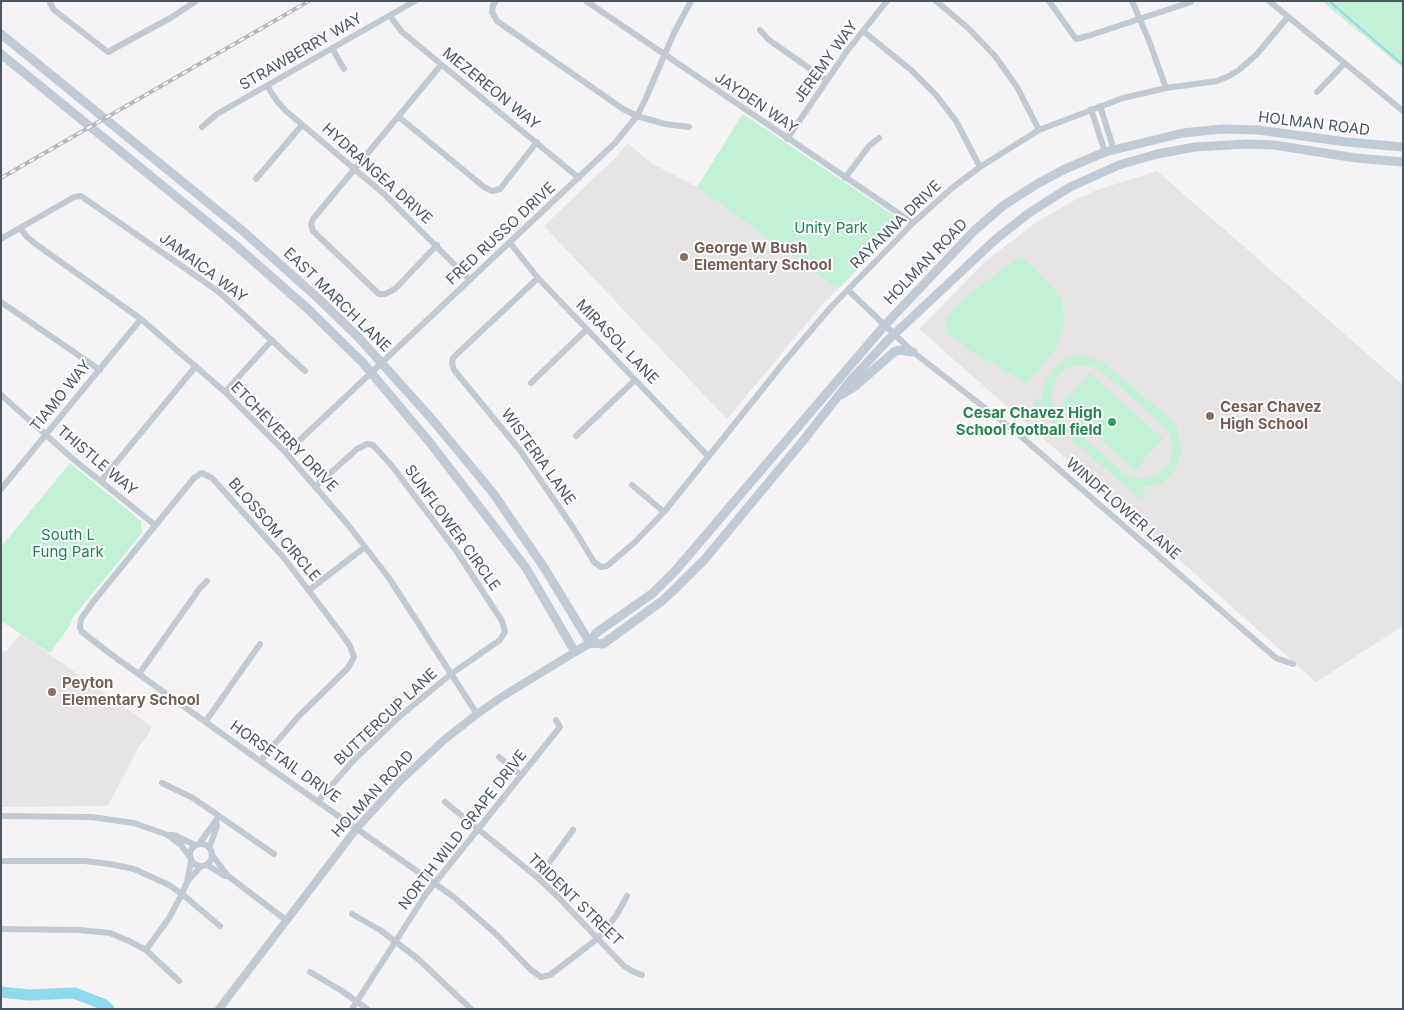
<!DOCTYPE html>
<html>
<head>
<meta charset="utf-8">
<style>
  body { margin:0 }
  #map { position:relative; width:1404px; height:1010px; overflow:hidden; background:#f5f3f3; font-family:Inter,sans-serif }
  canvas { display:block }
  .frame { position:absolute; inset:0; border:2px solid #4a5661; pointer-events:none }
</style>
</head>
<body>
<div id="map">
<canvas width="1404" height="1010"></canvas>
<div class="frame"></div>
</div>
<script>
const c = document.querySelector('canvas').getContext('2d');
c.lineJoin = 'round';
function paint(path, color) { c.fillStyle = color; c.fill(path, 'evenodd'); }
const shape = rows => new Path2D(rows.map(r => 'M' + r).join(''));
function strokePath(path, color, width, dash) { c.strokeStyle = color; c.lineWidth = width; c.lineCap = dash ? 'butt' : 'round'; c.setLineDash(dash || []); c.stroke(path); }
function write(font, color, halo, rows, align = 'center') {
  c.font = font + ' Inter,sans-serif'; c.lineWidth = 4; c.setLineDash([]); c.textBaseline = 'middle'; c.strokeStyle = halo; c.fillStyle = color; for (const [text, x, y, turn = 0] of rows) {
    c.save(); c.translate(x, y); c.rotate((+turn || 0) * Math.PI / 180); c.textAlign = isNaN(turn) ? turn : align; if (halo) c.strokeText(text, 0, 0); c.fillText(text, 0, 0); c.restore();
  }
}
const education = shape([
  [628,143,651,163,697,187,838,289,821,306,727,419,544,226,615,158],
  [1157,171,1403,385,1403,626,1316,682,1043,438,919,329,987,260,1038,221,1075,200,1097,190],
  [21,634,151,726,149,734,140,745,108,806,1,807,1,653,7,650]
]);
const green = shape([
  [1322,1,1403,1,1403,68],
  [742,115,746,116,896,217,897,230,838,289,697,187],
  [1020,256,1050,284,1062,300,1064,322,1057,347,1027,383,974,353,948,333,946,318,968,295],
  [1076,356,1090,357,1103,362,1168,417,1177,428,1182,449,1176,468,1172,474,1161,483,1141,488,1146,493,1140,499,1032,405,1037,398,1043,402,1043,388,1052,370,1063,361],
  [1083,365,1094,367,1103,372,1166,428,1173,443,1172,454,1169,464,1161,472,1146,479,1136,478,1125,474,1058,416,1051,401,1053,385,1059,375,1067,368],
  [1089,373,1163,438,1135,470,1061,406],
  [70,463,141,521,142,533,73,617,70,625,50,653,1,621,1,547]
]);
const stream = shape([
  [1329,1,1403,65]
]);
const river = shape([
  [1,992,29,995,74,993,103,1004,109,1009]
]);
const minor = shape([
  [51,1,50,3,54,10,108,52,172,17,196,1],
  [496,1,493,5,492,12,497,21,623,109,637,116,665,124,689,127],
  [586,1,913,223],
  [936,1,968,28,995,56,1017,87,1039,130],
  [1049,1,1076,39,1088,36,1191,2],
  [1132,1,1148,38,1166,88],
  [1269,1,1403,111],
  [390,16,402,32,579,178],
  [760,30,769,40,826,80],
  [863,31,911,70,936,95,956,121,980,167],
  [332,48,344,69],
  [267,86,277,101,286,111,384,194,470,280],
  [1317,92,1344,64],
  [1100,106,1114,150],
  [1091,109,1105,152],
  [399,117,484,187,492,191,500,189,537,142],
  [202,127,217,114,415,1],
  [787,139,847,51,887,1],
  [845,178,869,146,879,138],
  [256,179,302,125],
  [20,228,27,237,37,245,141,319,225,392,286,453,349,526,389,578,477,714],
  [1,239,74,197,81,196,219,292,305,371],
  [510,243,538,278,708,456],
  [437,245,395,289,385,294,379,294,313,231,311,224,313,219,441,65],
  [538,278,458,353,453,358,452,363,454,370,519,449,574,529,594,562,601,567,607,566,634,543,664,512,785,361,831,307,913,223,952,188,980,167,1039,130,1123,98,1166,88,1217,81,1229,76,1239,70,1256,55,1288,17],
  [848,290,913,352,1016,432,1240,627,1276,658,1293,664],
  [1,302,100,370],
  [531,383,587,329],
  [225,392,272,340],
  [1,395,73,459,155,525],
  [576,436,635,380],
  [286,453,615,143,637,116,645,100,674,33,691,1],
  [101,481,196,366],
  [632,485,664,512],
  [316,486,357,449,367,444,373,445,392,466,457,552,502,621,505,632,500,640,451,674,399,717,354,760,318,801],
  [1,489,141,319],
  [309,590,365,547],
  [139,674,200,588,207,581],
  [206,721,260,644],
  [499,757,521,775],
  [260,761,298,717,348,668,354,657,350,646,341,633,284,558,212,478,202,473,194,478,93,602,81,619,80,628,82,632,112,655,260,761,434,883,455,898,496,934,530,969,541,977,550,975,597,939,616,916,627,896],
  [162,783,193,798,274,854],
  [445,802,538,878,558,897,624,966,634,972,642,975],
  [1,816,91,817,134,823,168,835,181,845,189,856],
  [168,835,174,835,195,845],
  '190 855a11 11 0 1 1 22 0a11 11 0 1 1-22 0Z',
  [199,844,219,816],
  [209,848,217,826,216,821],
  [212,855,228,876,286,920],
  [1,861,85,861,110,864,134,869,169,885,182,894,220,926],
  [207,865,225,876,228,876],
  [538,878,573,830],
  [187,882,200,867],
  [352,914,380,930,417,958,471,1009],
  [1,929,79,930,110,933,129,941,146,950,179,981],
  [146,950,169,918,182,894,187,882,191,861],
  [310,972,342,991,367,1009],
  [352,1009,426,894,560,727,556,720]
]);
const tertiary = shape([
  [219,1009,357,828,399,782,444,740,477,714,503,696,575,652]
]);
const secondary = shape([
  [1,34,244,232,320,300,359,338,430,417,493,493,545,569,590,643],
  [1,54,233,243,308,309,363,363,431,444,510,547,526,568,575,652,590,643,603,644,662,601,676,588,705,559,802,442,850,381,887,341,996,239,1029,213,1070,187,1119,165,1157,154,1195,147,1247,144,1274,145,1356,158,1403,162],
  [841,395,854,387,894,352,899,350,913,352],
  [590,643,596,633,653,593,676,570,884,326,975,230,1004,205,1037,184,1065,169,1105,152,1183,133,1222,129,1258,130,1347,142,1403,147]
]);
const rail = shape([
  [1,178,309,1]
]);
const markers = [
  [684,257,5,"#8d6e63"],
  [1210,416,5,"#8d6e63"],
  [1112,422,5,"#2e9e5b"],
  [52,692,5,"#8d6e63"]
];
const streetNames = [
  ["STRAWBERRY WAY",301,52,-30],
  ["JEREMY WAY",826,62,-54],
  ["MEZEREON WAY",491,89,39],
  ["JAYDEN WAY",756,103,34],
  ["HOLMAN ROAD",1314,124,7],
  ["HYDRANGEA DRIVE",377,174,42],
  ["RAYANNA DRIVE",896,225,-44],
  ["FRED RUSSO DRIVE",501,234,-43],
  ["HOLMAN ROAD",926,262,-46],
  ["JAMAICA WAY",203,268,37],
  ["EAST MARCH LANE",337,300,44],
  ["MIRASOL LANE",617,342,46],
  ["TIAMO WAY",61,396,-51],
  ["ETCHEVERRY DRIVE",284,437,46],
  ["WISTERIA LANE",538,457,54],
  ["THISTLE WAY",97,461,40],
  ["WINDFLOWER LANE",1123,509,41],
  ["SUNFLOWER CIRCLE",452,528,54],
  ["BLOSSOM CIRCLE",274,530,49],
  ["BUTTERCUP LANE",386,717,-43],
  ["HORSETAIL DRIVE",285,762,35],
  ["HOLMAN ROAD",373,794,-47],
  ["NORTH WILD GRAPE DRIVE",463,830,-52],
  ["TRIDENT STREET",575,900,44]
];
const parkNames = [
  ["Unity Park",831,228],
  ["South L",68,535],
  ["Fung Park",68,552]
];
const educationNames = [
  ["George W Bush",694,248],
  ["Elementary School",694,265],
  ["Cesar Chavez",1220,407],
  ["High School",1220,424],
  ["Peyton",62,683],
  ["Elementary School",62,700]
];
const leisureNames = [
  ["Cesar Chavez High",1102,413],
  ["School football field",1102,430]
];
paint(education, '#e6e4e5');
paint(green, '#c3f1d5');
strokePath(stream, '#90daee', 2);
strokePath(river, '#90daee', 11);
strokePath(minor, '#c1cad2', 6);
strokePath(tertiary, '#c1cad2', 8);
strokePath(secondary, '#c1cbd6', 9);
strokePath(rail, '#b5b8bd', 4);
strokePath(rail, '#fff', 2, [5.5]);
for (const [x, y, r, color] of markers) { const dot = new Path2D(); dot.arc(x, y, r, 0, 2 * Math.PI); c.fillStyle = color; c.fill(dot); strokePath(dot, '#fff', 2); }
write('15px', '#4a5661', '#fff', streetNames);
write('15px', '#17864f', '#fff', parkNames);
write('bold 15px', '#785e54', '#fff', educationNames, 'left');
write('bold 15px', '#27864d', '#fff', leisureNames, 'right');
</script>
</body>
</html>
